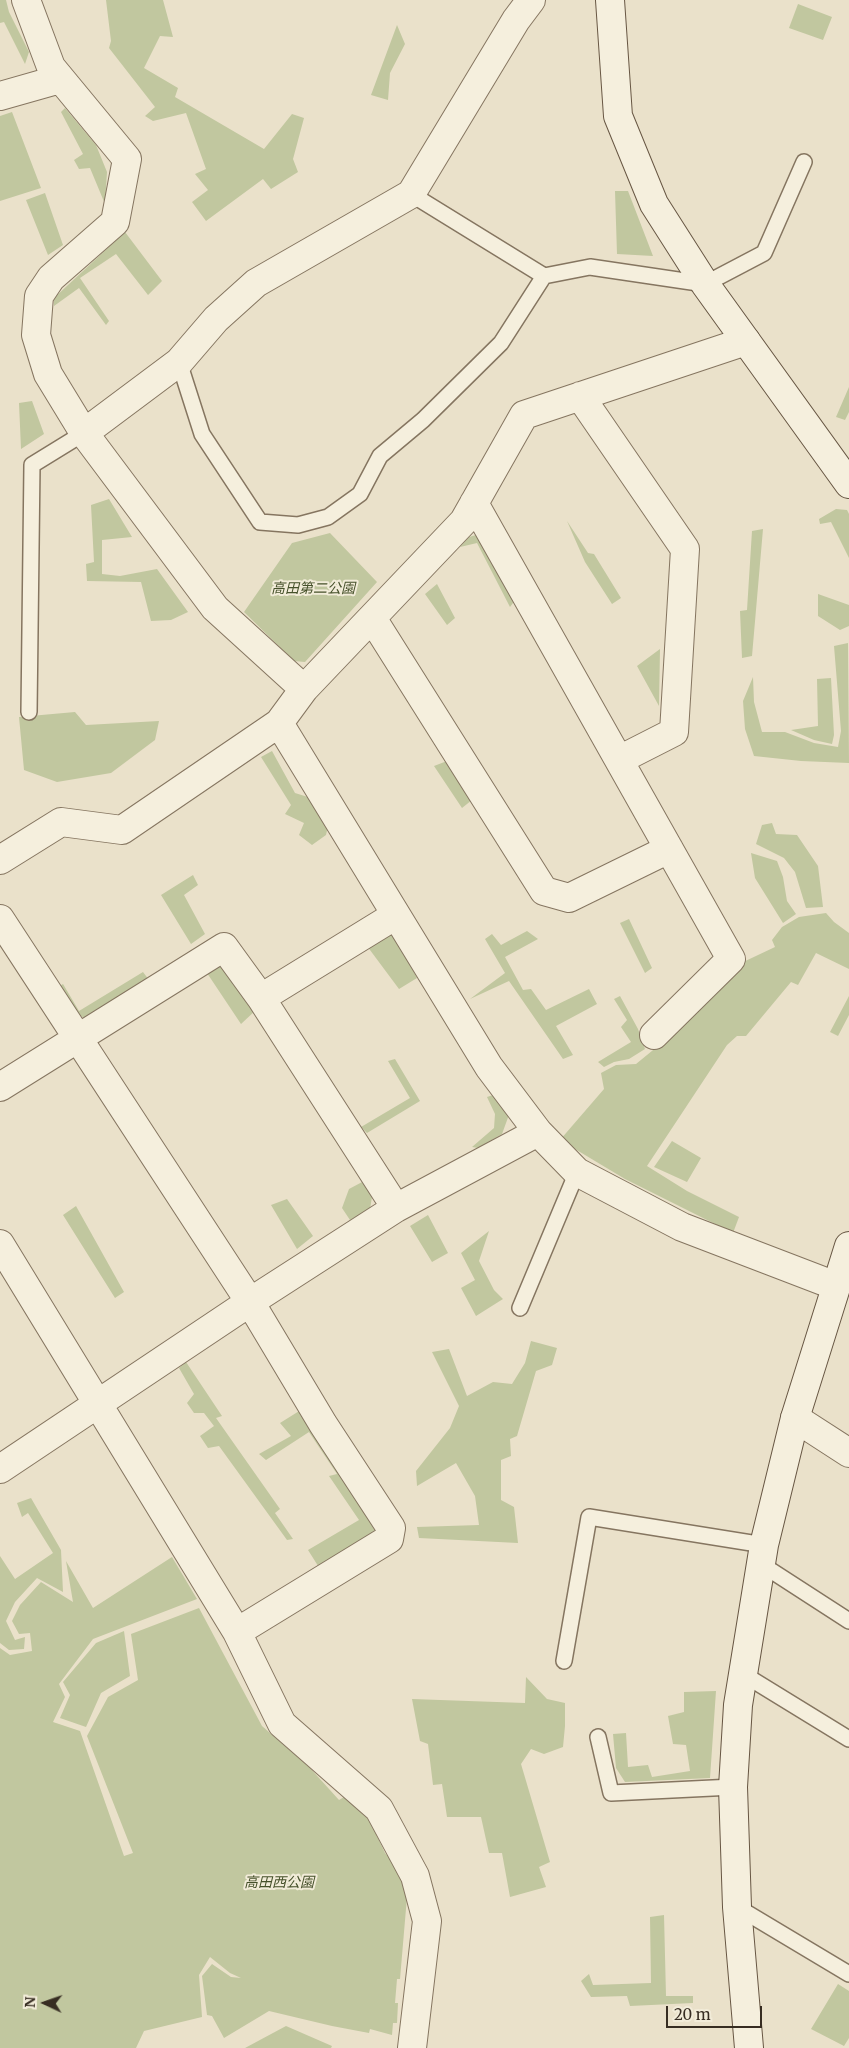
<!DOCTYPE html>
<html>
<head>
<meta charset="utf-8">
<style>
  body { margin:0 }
  #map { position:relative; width:849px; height:2048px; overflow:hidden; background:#eae1ca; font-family:Merriweather,serif }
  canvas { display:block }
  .north { position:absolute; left:20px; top:1978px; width:50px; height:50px; -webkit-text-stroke:4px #f2ecd9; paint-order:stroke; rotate:273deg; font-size:14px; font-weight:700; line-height:20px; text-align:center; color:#372d22 }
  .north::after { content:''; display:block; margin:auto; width:18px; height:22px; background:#372d22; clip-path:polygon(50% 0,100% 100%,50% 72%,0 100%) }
  .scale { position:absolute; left:666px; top:2006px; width:96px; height:22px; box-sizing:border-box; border:2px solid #372d22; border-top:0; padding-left:6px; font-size:15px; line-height:18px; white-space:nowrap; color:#372d22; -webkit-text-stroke:4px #f2ecd9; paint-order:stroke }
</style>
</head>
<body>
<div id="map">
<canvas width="849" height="2048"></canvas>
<div class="north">N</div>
<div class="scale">20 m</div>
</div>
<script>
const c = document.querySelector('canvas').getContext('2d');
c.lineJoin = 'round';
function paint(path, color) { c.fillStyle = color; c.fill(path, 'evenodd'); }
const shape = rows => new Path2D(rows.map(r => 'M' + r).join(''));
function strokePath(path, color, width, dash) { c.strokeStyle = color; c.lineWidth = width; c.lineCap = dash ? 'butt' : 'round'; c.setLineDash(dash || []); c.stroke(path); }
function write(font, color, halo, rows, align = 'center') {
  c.font = font + ' Merriweather,"Noto Sans JP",serif'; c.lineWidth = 4; c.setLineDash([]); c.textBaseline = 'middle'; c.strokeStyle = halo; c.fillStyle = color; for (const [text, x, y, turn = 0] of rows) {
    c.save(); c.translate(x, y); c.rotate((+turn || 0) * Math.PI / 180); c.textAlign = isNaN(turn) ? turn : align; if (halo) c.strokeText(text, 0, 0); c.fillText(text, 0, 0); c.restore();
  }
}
const green = shape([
  [0,0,6,0,9,12,29,52,25,64,4,22,0,23],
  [106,0,163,0,173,37,160,36,144,68,178,88,175,97,264,149,292,114,304,118,293,159,298,172,271,189,263,179,206,221,192,202,208,190,195,174,206,169,186,113,153,121,145,116,155,107,109,48,111,41],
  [798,4,832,17,823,40,789,28],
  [397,25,405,44,390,73,388,100,371,95],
  [65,108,96,145,107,172,105,204,90,168,79,169,74,160,83,154,61,112],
  [12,112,41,188,0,201,0,116],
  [615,191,628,191,653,256,617,254],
  [45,193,63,245,48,255,26,200],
  [125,232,162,281,148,295,116,254,80,278,109,321,106,325,79,288,54,306,54,298],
  [849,387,849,412,845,420,836,417],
  [32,401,44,434,21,449,19,403],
  [109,499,132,537,102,540,102,574,120,576,157,569,188,612,171,620,151,621,141,582,87,581,86,564,94,562,91,505],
  [836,509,847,510,849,514,849,558,831,522,820,524,819,519],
  [567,521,588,553,594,554,621,598,612,604,585,562],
  [763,529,752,656,742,658,740,611,747,610,752,531],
  [330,533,377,582,305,662,294,661,244,612,292,543],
  [483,533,516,599,510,607,477,543,460,547,469,537],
  [437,584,455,618,447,625,425,594],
  [818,594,849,605,849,626,840,630,818,616],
  [848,643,849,763,801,761,754,756,745,729,743,701,753,677,754,702,762,732,785,732,814,743,838,747,841,731,834,646],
  [660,649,659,706,637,666],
  [831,678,834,735,832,744,814,740,791,730,818,726,817,679],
  [75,712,86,725,159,721,155,740,111,773,57,782,24,770,19,717],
  [272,751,295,793,311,798,328,826,326,835,312,845,299,835,304,823,285,814,291,805,261,757],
  [447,761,472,800,462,808,434,766],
  [772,823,776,834,797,835,818,866,823,907,806,908,795,872,784,858,756,844,762,825],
  [751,853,777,861,783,877,787,901,796,914,783,923,755,878],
  [193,875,198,885,184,895,205,934,191,944,161,895],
  [826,913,834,922,849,933,849,969,816,953,798,985,791,982,746,1036,737,1036,727,1045,647,1166,687,1191,739,1217,733,1233,625,1179,560,1140,604,1089,601,1073,616,1065,636,1064,658,1046,739,964,775,947,772,940,782,927,799,917],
  [629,919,652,968,645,973,620,923],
  [527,931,538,939,505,957,523,990,531,989,546,1010,589,989,597,1004,556,1026,573,1055,563,1059,509,981,470,999,505,973,485,939,492,934,501,945],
  [384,933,394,933,417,978,399,989,367,946],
  [223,961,256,1010,241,1024,205,970],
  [143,972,149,980,86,1018,71,1013,56,988,63,984,79,1011],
  [620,996,638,1029,645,1049,629,1059,614,1062,604,1067,598,1062,631,1042,621,1027,627,1020,614,999],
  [849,996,849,1015,838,1036,830,1032],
  [395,1059,420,1101,367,1133,361,1127,410,1098,388,1061],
  [499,1093,510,1112,502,1134,478,1148,472,1147,494,1128,495,1114,487,1097],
  [672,1141,701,1158,687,1182,654,1167],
  [364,1181,372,1197,370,1209,350,1220,342,1208,349,1189],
  [287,1199,313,1236,297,1249,271,1205],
  [76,1206,124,1292,115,1298,63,1215],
  [428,1215,448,1253,432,1262,410,1226],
  [489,1231,479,1261,494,1290,503,1299,476,1316,461,1288,475,1280,461,1253],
  [531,1341,557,1348,552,1365,536,1371,517,1436,510,1439,511,1456,501,1460,501,1500,514,1507,518,1543,419,1538,417,1527,479,1525,475,1496,456,1463,417,1486,416,1471,450,1428,459,1406,432,1352,449,1349,467,1396,493,1382,512,1384,525,1363],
  [186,1362,222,1416,216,1418,280,1509,275,1513,293,1539,287,1540,219,1446,208,1448,200,1436,214,1426,204,1413,194,1413,187,1403,194,1394,179,1368],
  [304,1408,378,1533,320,1569,308,1550,359,1520,329,1476,337,1474,309,1432,266,1460,259,1454,291,1436,280,1423],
  [31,1498,61,1550,63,1592,37,1578,15,1602,6,1621,15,1640,25,1637,24,1649,9,1650,0,1643,0,1556,15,1579,53,1553,28,1513,22,1517,17,1503],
  [172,1557,197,1599,93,1639,59,1684,65,1697,53,1722,80,1731,124,1856,133,1853,87,1736,108,1697,138,1680,131,1634,199,1608,262,1726,310,1768,339,1800,344,1797,370,1821,385,1853,406,1877,405,1893,407,1897,400,1979,397,1979,395,2003,398,2003,397,2023,393,2023,392,2035,370,2029,369,2033,332,2026,269,2011,224,2038,212,2016,207,2015,202,1976,212,1964,231,1977,241,1978,230,1973,210,1957,199,1975,202,2017,144,2031,136,2048,0,2048,0,1648,10,1655,32,1651,30,1633,19,1634,12,1621,20,1605,41,1582,73,1602,66,1561,93,1608],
  [124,1631,130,1676,101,1693,86,1727,60,1718,70,1695,63,1682,96,1643],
  [526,1677,547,1699,565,1703,565,1726,563,1747,544,1754,531,1749,521,1764,550,1862,539,1867,546,1887,510,1897,502,1853,489,1853,481,1817,447,1817,442,1784,433,1785,428,1744,420,1741,412,1699,525,1703],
  [716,1691,710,1778,625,1782,616,1768,613,1734,626,1733,628,1767,648,1765,652,1777,690,1771,686,1745,673,1744,668,1716,684,1712,684,1692],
  [664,1915,666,1996,693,1996,693,2003,630,2006,627,1996,591,1997,581,1981,589,1974,593,1985,651,1983,650,1917],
  [838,1984,849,1991,849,2038,844,2046,811,2029],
  [286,2026,332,2046,331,2048,245,2048]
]);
const lane = shape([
  [411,194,544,276],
  [179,362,202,434,260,522,298,525,328,517,360,494,380,456,423,420,501,343,544,276,590,267,705,284,764,253,804,162],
  [29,712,32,465,84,433],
  [520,1308,577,1172],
  [761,1564,849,1621],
  [564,1661,589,1517,764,1545],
  [743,1674,849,1739],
  [598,1737,611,1793,733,1787],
  [737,1907,849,1974]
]);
const street = shape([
  [26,0,51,67,127,159,115,222,51,278,39,296,36,335,48,374,84,433,215,608,304,689],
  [0,96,60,79],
  [580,396,685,549,674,732,619,760],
  [84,433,179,362,216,319,256,283,411,194,516,20,531,0],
  [474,503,731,959,654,1035],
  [372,618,544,891,569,898,669,849],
  [279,723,489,1067,538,1132,577,1172,682,1227,836,1286],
  [0,860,61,822,122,830,279,723,304,689,464,521,524,415,746,341],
  [0,919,250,1302,323,1424,391,1528,389,1539,237,1632],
  [261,998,396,915],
  [0,1087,224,947,261,998,396,1208],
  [0,1244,237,1632,282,1724,379,1809,415,1876,427,1921,412,2048],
  [795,1418,849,1453],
  [0,1469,250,1302,396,1208,538,1132]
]);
const secondary = shape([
  [610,0,618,116,654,204,705,284,849,484],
  [749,2048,737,1907,733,1787,738,1705,764,1545,795,1418,849,1246]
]);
const parkNames = [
  ["高田第二公園",313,589],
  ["高田西公園",279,1883]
];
paint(green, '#c1c79f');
strokePath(lane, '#857560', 18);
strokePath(street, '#857560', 30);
strokePath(secondary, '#675643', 30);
strokePath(lane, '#f5efdd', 15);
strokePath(street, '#f5efdd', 28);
strokePath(secondary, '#f5efdd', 28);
write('italic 14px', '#46512b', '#f2ecd9', parkNames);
</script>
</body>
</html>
